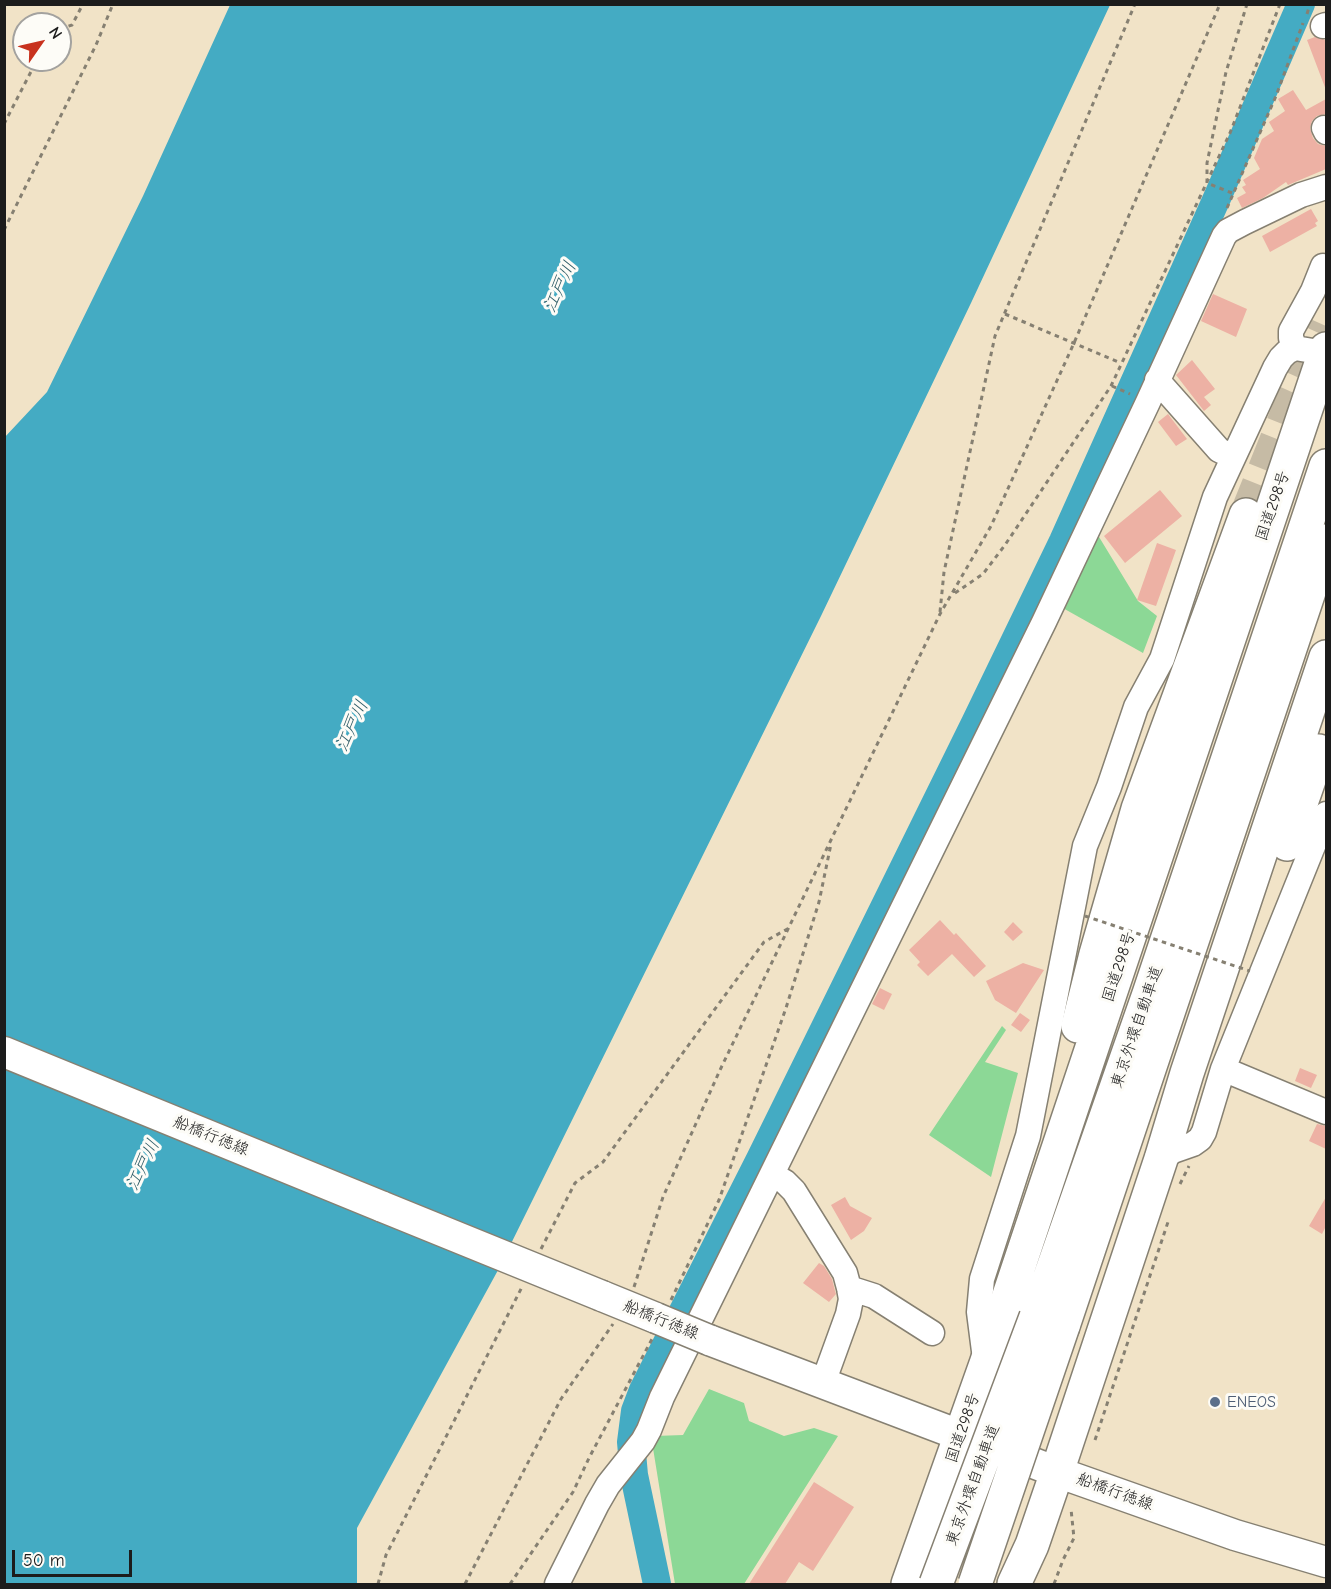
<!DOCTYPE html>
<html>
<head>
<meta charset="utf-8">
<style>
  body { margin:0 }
  #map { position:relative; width:1331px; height:1589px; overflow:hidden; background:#f1e3c7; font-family:"Comic Neue",sans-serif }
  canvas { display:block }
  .frame { position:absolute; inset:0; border:6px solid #1c1c1c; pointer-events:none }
  .north { position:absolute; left:12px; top:12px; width:60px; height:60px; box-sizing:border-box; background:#fdfcf7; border:2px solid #a3a29f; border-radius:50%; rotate:56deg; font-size:16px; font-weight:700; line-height:24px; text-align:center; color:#1c1c1c }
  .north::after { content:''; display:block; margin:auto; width:21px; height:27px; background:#c8321e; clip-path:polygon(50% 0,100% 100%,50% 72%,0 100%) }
  .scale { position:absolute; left:12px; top:1550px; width:120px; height:27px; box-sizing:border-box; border:3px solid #1c1c1c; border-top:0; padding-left:8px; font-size:18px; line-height:21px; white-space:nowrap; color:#1c1c1c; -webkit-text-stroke:4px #fdfcf7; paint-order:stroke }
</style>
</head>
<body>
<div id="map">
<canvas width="1331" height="1589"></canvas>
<div class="frame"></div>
<div class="north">N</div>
<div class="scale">50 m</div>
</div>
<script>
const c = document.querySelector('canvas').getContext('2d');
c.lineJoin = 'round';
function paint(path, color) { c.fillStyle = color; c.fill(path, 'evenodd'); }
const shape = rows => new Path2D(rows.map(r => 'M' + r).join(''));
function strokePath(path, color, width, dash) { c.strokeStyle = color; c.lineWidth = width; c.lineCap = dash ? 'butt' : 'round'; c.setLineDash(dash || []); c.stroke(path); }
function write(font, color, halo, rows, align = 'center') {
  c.font = font + ' "Comic Neue","Klee One",sans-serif'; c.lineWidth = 6; c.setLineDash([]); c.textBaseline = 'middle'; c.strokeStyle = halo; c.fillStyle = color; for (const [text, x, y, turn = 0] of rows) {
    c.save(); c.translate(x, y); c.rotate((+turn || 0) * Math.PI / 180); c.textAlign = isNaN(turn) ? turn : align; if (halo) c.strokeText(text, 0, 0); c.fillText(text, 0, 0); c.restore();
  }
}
const green = shape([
  [1096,532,1138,601,1157,616,1143,653,1061,607],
  [1002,1026,1006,1030,985,1062,1018,1073,991,1177,929,1135],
  [709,1389,744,1403,749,1421,784,1436,814,1428,838,1436,744,1584,675,1584,652,1442,655,1436,683,1435]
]);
const water = shape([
  [230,5,1110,5,971,303,821,616,497,1272,357,1528,357,1584,5,1584,4,438,47,392,143,196]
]);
const river = shape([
  [657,1584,634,1475,631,1442,635,1411,643,1390,760,1159,975,723,1063,541,1217,198,1301,4]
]);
const building = shape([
  [1315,37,1326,40,1326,90,1307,40],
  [1293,90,1306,110,1326,99,1326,114,1317,116,1312,121,1310,128,1313,138,1318,144,1326,146,1326,169,1288,185,1286,182,1263,198,1242,208,1237,198,1246,193,1242,187,1246,185,1243,180,1260,169,1254,158,1262,139,1274,131,1269,122,1285,111,1278,99],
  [1311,209,1318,221,1315,223,1317,226,1270,252,1262,236],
  [1213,294,1247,309,1236,337,1201,321],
  [1192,360,1215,389,1204,397,1211,405,1204,411,1176,375],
  [1168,414,1187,439,1176,446,1158,422],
  [1160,490,1182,516,1125,563,1104,536],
  [1157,543,1176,550,1156,606,1137,600],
  [940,920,954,935,956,933,986,966,974,977,952,954,928,976,917,965,920,962,909,950],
  [1013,922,1023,932,1013,941,1004,932],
  [1023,963,1044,970,1016,1013,995,1000,986,981],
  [880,988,892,994,884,1010,872,1004],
  [1020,1013,1030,1020,1021,1032,1011,1025],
  [1300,1068,1317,1075,1311,1088,1295,1081],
  [1317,1124,1326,1126,1326,1149,1309,1141],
  [845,1197,850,1206,872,1218,864,1231,851,1240,831,1205],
  [1326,1197,1326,1226,1322,1234,1309,1226],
  [819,1263,824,1266,832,1279,835,1291,836,1294,829,1302,803,1283],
  [814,1482,854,1507,813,1571,799,1562,785,1584,749,1584]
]);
const highwayTunnel = shape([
  [1246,515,1287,413,1326,326]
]);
const path = shape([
  [1307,14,1310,4],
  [60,29,72,25,83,4],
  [4,124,37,60],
  [1232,193,1207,183,1207,163,1226,72,1247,4],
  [1227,208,1276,96,1303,23],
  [4,230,96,45,113,4],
  [1005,314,1121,363],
  [1112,386,1130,394],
  [955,593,983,574,1005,545,1111,386,1230,133,1280,4],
  [940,612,944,572,995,336,1135,4],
  [1180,1184,1189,1166],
  [541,1249,575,1183,603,1162,764,942,789,928],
  [634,1287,663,1197,720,1070,940,614,991,526,1074,343,1220,4],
  [671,1300,719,1200,786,1008,819,902,831,844],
  [1095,1440,1168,1222],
  [378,1584,386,1555,522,1287],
  [465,1584,561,1399,613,1324],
  [510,1584,573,1492,589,1458,652,1339],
  [1054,1584,1063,1560,1074,1538,1071,1509]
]);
const minor = shape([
  [1323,26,1326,25],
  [1324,128,1326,132],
  [1295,348,1291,338,1291,331,1313,291,1323,266],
  [1157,380,1219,450,1233,457],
  [1223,1069,1326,1112],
  [1161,1159,1173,1151,1193,1144,1200,1139,1204,1132,1223,1069,1326,814],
  [773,1175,785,1182,794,1191,845,1273,849,1288,851,1299,848,1314,823,1383],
  [849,1288,874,1296,932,1333],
  [985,1359,979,1312,982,1279,1028,1136,1085,846,1109,787,1136,707,1162,659,1215,497,1275,368,1281,358,1287,352,1295,348,1325,353],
  [557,1584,597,1504,608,1485,643,1441,649,1430,662,1397,1044,622,1148,402,1224,236,1228,231,1245,222,1301,195,1326,187]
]);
const major = shape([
  [4,1052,383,1207],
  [602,1296,656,1318],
  [709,1340,1057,1472,1235,1535,1326,1562]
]);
const highway = shape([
  [1287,844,1319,751],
  [1078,1026,1096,954,1138,809,1246,515],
  [1036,1317,1149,994,1326,466],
  [1063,1326,1326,541],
  [908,1584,986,1364,1326,349],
  [1014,1584,1032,1545,1057,1472,1161,1159,1187,1073,1326,657]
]);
const pathBridge = shape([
  [1085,916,1250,971]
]);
const majorBridge = shape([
  [383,1207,602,1296],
  [656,1318,709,1340]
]);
const highwayBridge = shape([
  [936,1584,1036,1317],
  [975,1584,1063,1326]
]);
const markers = [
  [1215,1402,6,"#5c6f8a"]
];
const streetNames = [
  ["国道298号",1273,506,-71],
  ["国道298号",1119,967,-72],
  ["東京外環自動車道",1137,1027,-71],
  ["船橋行徳線",211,1136,22],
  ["船橋行徳線",661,1320,22],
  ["国道298号",963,1428,-71],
  ["東京外環自動車道",973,1485,-70],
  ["船橋行徳線",1115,1492,20]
];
const serviceNames = [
  ["ENEOS",1227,1402]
];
const waterNames = [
  ["江戸川",560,287,-65],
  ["江戸川",352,726,-65],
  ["江戸川",143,1165,-64]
];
paint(green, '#8cd896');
paint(water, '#44abc3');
strokePath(river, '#44abc3', 28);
paint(building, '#edb1a4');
strokePath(highwayTunnel, '#c6bba5', 33, [33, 16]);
strokePath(minor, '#868072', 27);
strokePath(major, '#868072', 33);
strokePath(highway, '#868072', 36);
strokePath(path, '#868072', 3, [4.5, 4.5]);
strokePath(minor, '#fff', 24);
strokePath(major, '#fff', 30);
strokePath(highway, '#fff', 33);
strokePath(majorBridge, '#868072', 33, []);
strokePath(highwayBridge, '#868072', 36, []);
strokePath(pathBridge, '#868072', 3, [4.5, 4.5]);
strokePath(majorBridge, '#fff', 30);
strokePath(highwayBridge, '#fff', 33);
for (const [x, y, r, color] of markers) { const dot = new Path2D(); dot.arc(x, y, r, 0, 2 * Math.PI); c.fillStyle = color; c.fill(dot); strokePath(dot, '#fdfcf7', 2); }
write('16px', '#1c1c1c', '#fdfcf7', streetNames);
write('16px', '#4e5e75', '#fdfcf7', serviceNames, 'left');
write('italic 18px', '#2e5c67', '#fdfcf7', waterNames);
</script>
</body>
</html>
